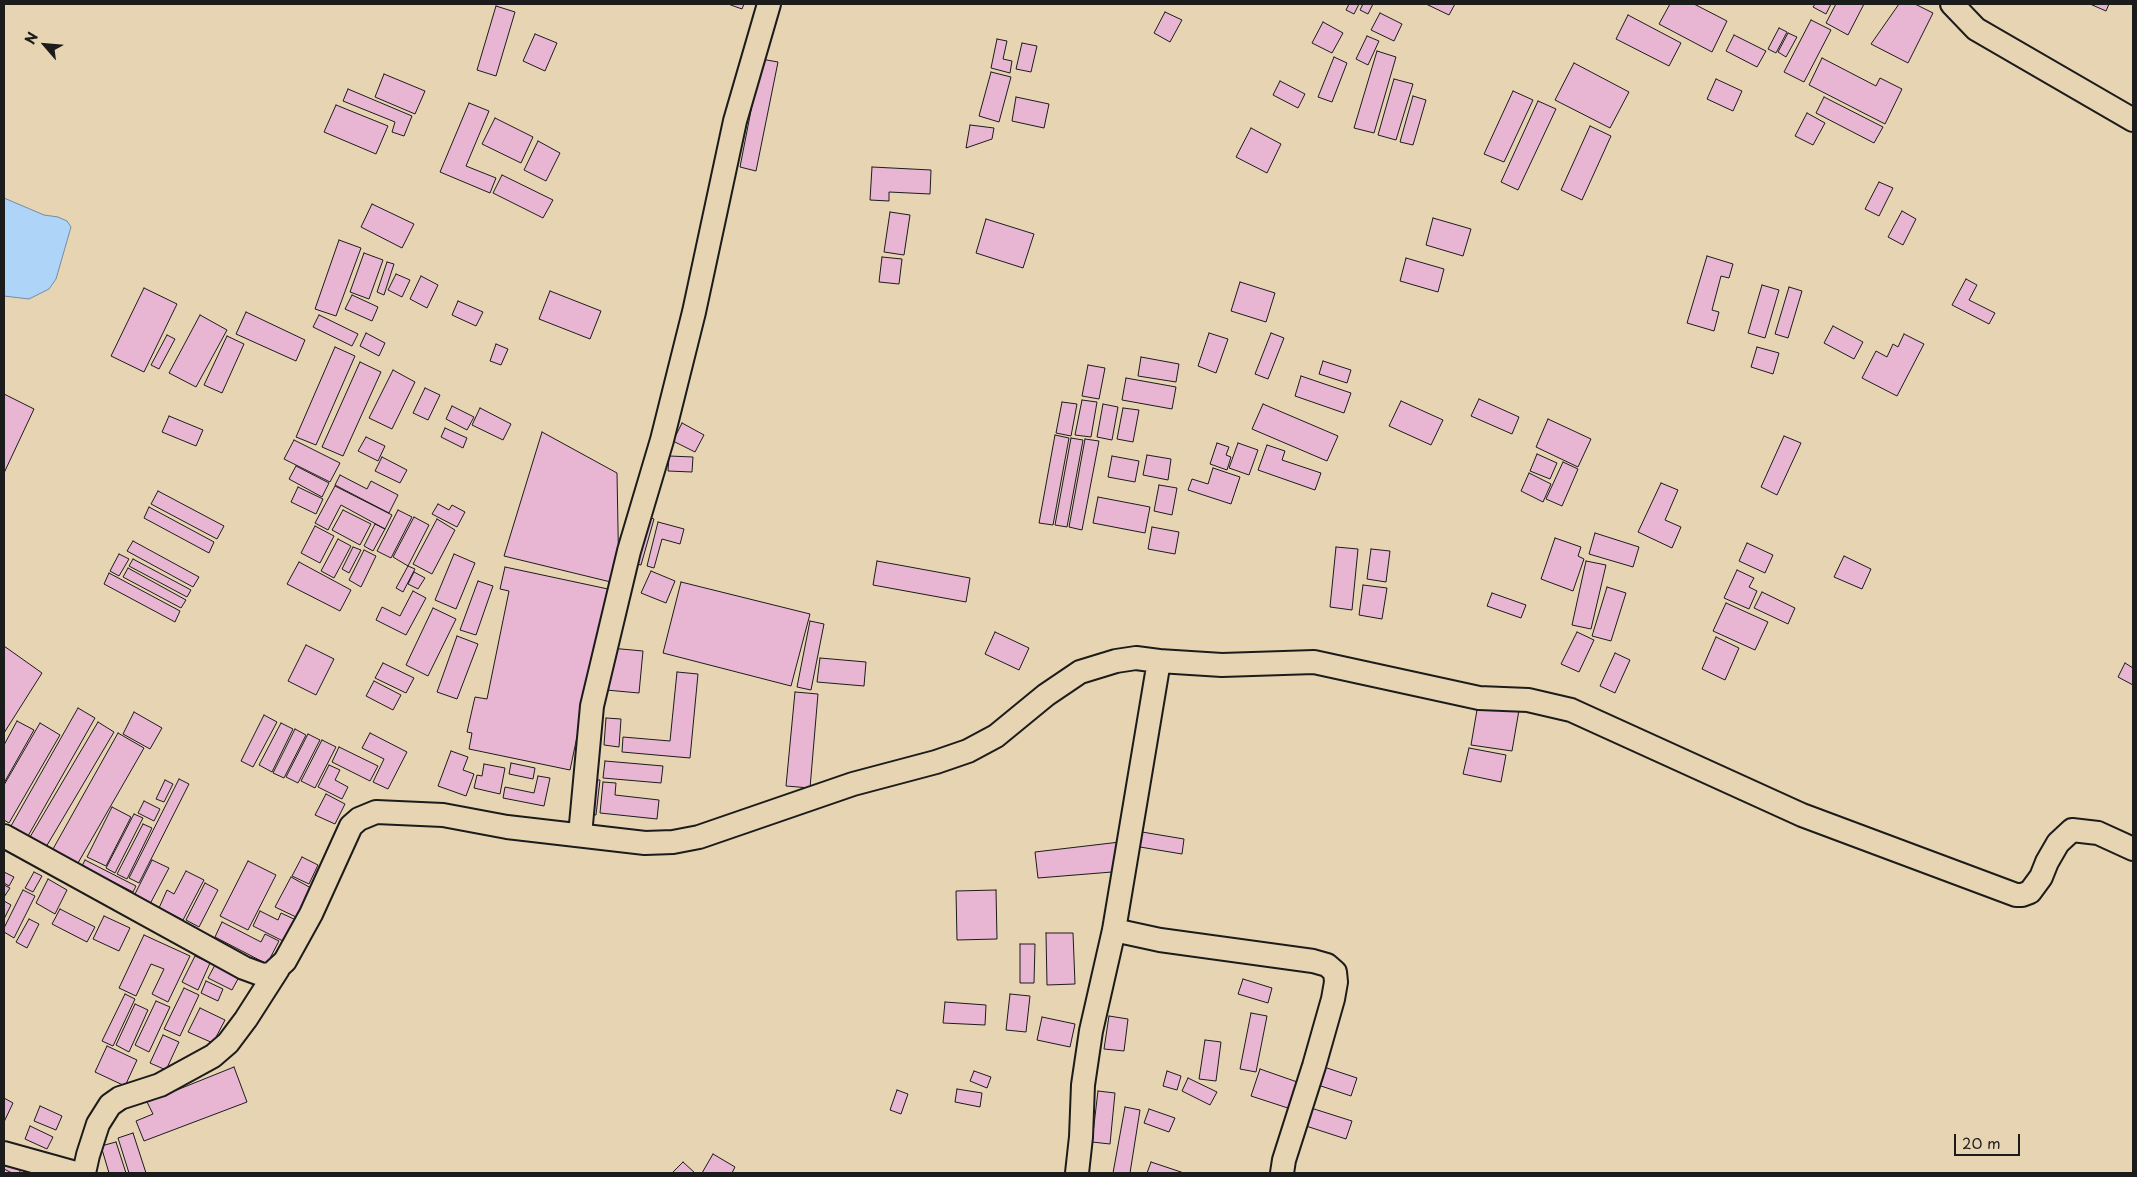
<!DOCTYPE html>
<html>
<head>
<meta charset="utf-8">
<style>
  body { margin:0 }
  #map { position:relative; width:2137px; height:1177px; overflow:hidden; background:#e7d4b2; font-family:"Playpen Sans",sans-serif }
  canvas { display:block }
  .frame { position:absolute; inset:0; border:5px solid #1c1c1c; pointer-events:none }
  .north { position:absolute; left:20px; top:20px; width:50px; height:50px; -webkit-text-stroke:4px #e7d4b2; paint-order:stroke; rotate:297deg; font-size:14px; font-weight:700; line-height:20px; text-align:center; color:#1c1c1c }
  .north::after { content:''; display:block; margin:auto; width:18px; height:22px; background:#1c1c1c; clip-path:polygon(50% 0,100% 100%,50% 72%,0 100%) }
  .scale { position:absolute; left:1954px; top:1134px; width:66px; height:22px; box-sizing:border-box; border:2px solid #1c1c1c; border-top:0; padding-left:6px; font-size:15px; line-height:18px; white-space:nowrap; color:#1c1c1c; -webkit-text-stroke:4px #e7d4b2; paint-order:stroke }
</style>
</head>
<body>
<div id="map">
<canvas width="2137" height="1177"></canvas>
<div class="frame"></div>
<div class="north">N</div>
<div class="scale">20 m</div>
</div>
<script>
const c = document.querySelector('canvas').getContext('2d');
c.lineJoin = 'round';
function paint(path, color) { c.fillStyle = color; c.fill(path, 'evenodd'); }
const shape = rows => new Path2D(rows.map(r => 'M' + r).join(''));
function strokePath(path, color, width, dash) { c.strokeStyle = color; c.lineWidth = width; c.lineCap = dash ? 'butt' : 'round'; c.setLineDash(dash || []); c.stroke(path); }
const water = shape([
  [4,198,44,215,58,217,67,221,71,227,56,279,49,289,29,299,4,296,4,198]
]);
const building = shape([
  [728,4,744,4,742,9,728,4],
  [1349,4,1359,4,1354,14,1346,10,1349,4],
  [1363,4,1373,4,1368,14,1360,10,1363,4],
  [1426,4,1455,4,1449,15,1426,4],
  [1670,4,1694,4,1727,21,1712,52,1659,24,1670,4],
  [1815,4,1831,4,1826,14,1813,7,1815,4],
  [1836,4,1864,4,1848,35,1826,23,1836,4],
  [1899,4,1915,4,1933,13,1908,63,1871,44,1899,4],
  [2090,4,2109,4,2106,11,2090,4],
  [496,6,515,12,496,76,477,70,496,6],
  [1165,12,1182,20,1170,42,1154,33,1165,12],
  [1380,13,1402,24,1394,41,1371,30,1380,13],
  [1628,15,1681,43,1669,66,1616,39,1628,15],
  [1811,20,1831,30,1804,82,1784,72,1811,20],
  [1323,22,1343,33,1332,53,1312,43,1323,22],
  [1779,28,1787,32,1776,53,1768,49,1779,28],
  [1788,33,1797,37,1786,57,1778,52,1788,33],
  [535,34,557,43,545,71,523,61,535,34],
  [1734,35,1766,51,1757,67,1726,51,1734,35],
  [1367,36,1379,41,1368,65,1356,59,1367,36],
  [997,39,1007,41,1003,59,1012,61,1010,73,991,68,997,39],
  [1022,43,1037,46,1031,72,1016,69,1022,43],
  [1377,51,1396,57,1374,133,1354,128,1377,51],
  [1334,57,1347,63,1332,102,1318,97,1334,57],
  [1822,58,1876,86,1880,78,1902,89,1885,124,1809,85,1822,58],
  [761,59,778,62,756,171,740,167,761,59],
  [1574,63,1629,92,1610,128,1555,100,1574,63],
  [991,72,1011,77,999,122,979,116,991,72],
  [384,74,425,91,415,114,375,97,384,74],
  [1394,79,1413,84,1396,140,1378,135,1394,79],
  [1716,79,1742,91,1733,111,1707,99,1716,79],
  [1280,81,1305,94,1298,108,1273,95,1280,81],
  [348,89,412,116,404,136,392,132,395,122,343,101,348,89],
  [1513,91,1533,100,1504,162,1484,154,1513,91],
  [1413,96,1426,100,1413,145,1400,142,1413,96],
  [1016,97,1049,104,1044,128,1012,121,1016,97],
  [1824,97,1883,127,1874,143,1816,113,1824,97],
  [1538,101,1556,109,1518,190,1501,182,1538,101],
  [469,103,489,111,466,166,496,178,490,193,440,172,469,103],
  [336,105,388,126,376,154,324,132,336,105],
  [1807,113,1825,123,1813,145,1795,136,1807,113],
  [495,118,533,137,521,163,482,144,495,118],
  [970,125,994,128,992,139,966,148,970,125],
  [1590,126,1611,136,1582,200,1561,190,1590,126],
  [1251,128,1281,144,1267,173,1236,157,1251,128],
  [538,141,560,153,546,181,524,170,538,141],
  [872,167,931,170,930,194,889,192,889,201,870,200,872,167],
  [502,175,553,200,543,218,493,193,502,175],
  [1879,182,1893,188,1879,216,1865,209,1879,182],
  [372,204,414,224,402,248,361,227,372,204],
  [1902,211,1916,219,1903,245,1888,237,1902,211],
  [890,212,910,215,904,255,884,252,890,212],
  [1433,218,1471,229,1463,256,1426,245,1433,218],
  [986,219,1034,234,1023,268,976,253,986,219],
  [339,240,361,248,336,316,315,309,339,240],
  [364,253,383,260,369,299,350,292,364,253],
  [1707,256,1733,264,1729,278,1721,276,1712,310,1719,312,1714,331,1687,323,1707,256],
  [882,257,902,259,899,284,879,282,882,257],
  [1406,258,1444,269,1438,292,1400,281,1406,258],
  [387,262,394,264,384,295,377,292,387,262],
  [396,274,410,280,402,297,388,290,396,274],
  [421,276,438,285,427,308,410,299,421,276],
  [1966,279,1977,285,1969,300,1995,313,1989,324,1952,305,1966,279],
  [1240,282,1275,293,1266,322,1231,311,1240,282],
  [1762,285,1779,290,1765,338,1748,333,1762,285],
  [1789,287,1802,291,1788,338,1775,334,1789,287],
  [144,288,177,304,144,372,111,356,144,288],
  [550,291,601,311,590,339,539,319,550,291],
  [352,295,378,307,372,321,345,309,352,295],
  [458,301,483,312,476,326,452,315,458,301],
  [246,312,305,340,296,361,236,334,246,312],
  [200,315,227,330,196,387,169,373,200,315],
  [319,315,358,334,352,346,313,327,319,315],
  [1833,326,1863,342,1854,359,1824,343,1833,326],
  [366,333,385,343,379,356,360,346,366,333],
  [1209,333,1228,339,1216,373,1198,366,1209,333],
  [1271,333,1284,338,1268,379,1255,374,1271,333],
  [1904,334,1924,344,1897,396,1862,378,1876,351,1887,357,1893,344,1898,347,1904,334],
  [167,335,175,339,159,369,151,365,167,335],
  [227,336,244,344,222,393,204,385,227,336],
  [496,344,508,349,501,365,490,361,496,344],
  [335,347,355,356,316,445,296,437,335,347],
  [1757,347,1779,353,1773,374,1751,367,1757,347],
  [1141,357,1179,364,1176,382,1138,376,1141,357],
  [1323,361,1351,370,1347,383,1319,374,1323,361],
  [360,362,381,372,343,456,322,447,360,362],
  [1088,365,1105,368,1099,399,1082,396,1088,365],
  [393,370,415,382,392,429,369,418,393,370],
  [1301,376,1351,393,1344,413,1295,396,1301,376],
  [1126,378,1176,387,1172,409,1122,400,1126,378],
  [425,388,440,395,428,420,413,413,425,388],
  [4,394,34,409,4,473,4,394],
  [1479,399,1519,417,1512,434,1471,416,1479,399],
  [1082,400,1097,402,1091,437,1075,435,1082,400],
  [1401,401,1443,420,1431,445,1389,426,1401,401],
  [1062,402,1077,404,1071,436,1056,433,1062,402],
  [1103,404,1118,407,1112,440,1097,437,1103,404],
  [1263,404,1338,436,1327,461,1252,429,1263,404],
  [452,406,474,417,467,430,446,419,452,406],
  [480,408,511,424,503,440,472,425,480,408],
  [1123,408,1139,410,1133,442,1117,439,1123,408],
  [169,416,203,430,196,446,162,432,169,416],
  [1548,419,1591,439,1578,467,1536,447,1548,419],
  [682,423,704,435,695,452,673,441,682,423],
  [445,428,467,438,463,448,441,437,445,428],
  [542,432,617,473,619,584,504,556,542,432],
  [1055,435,1069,438,1053,525,1039,523,1055,435],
  [1784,436,1801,443,1777,495,1761,487,1784,436],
  [366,437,385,446,378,461,358,451,366,437],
  [1071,438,1083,440,1067,527,1055,525,1071,438],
  [1085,439,1099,441,1082,530,1069,527,1085,439],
  [294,440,340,463,330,482,284,459,294,440],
  [1217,443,1229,447,1226,455,1231,457,1227,470,1210,464,1217,443],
  [1238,443,1258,450,1249,475,1229,468,1238,443],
  [1267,445,1285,451,1282,460,1321,473,1315,490,1258,470,1267,445],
  [1537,454,1557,463,1550,479,1530,471,1537,454],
  [1147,455,1171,459,1168,480,1143,475,1147,455],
  [669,456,693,457,692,472,668,471,669,456],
  [1112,456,1139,461,1135,482,1108,477,1112,456],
  [382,457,407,470,400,483,375,471,382,457],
  [1563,462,1578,469,1562,506,1546,499,1563,462],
  [296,466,329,483,322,497,289,479,296,466],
  [1213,468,1240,477,1231,504,1188,490,1192,479,1208,484,1213,468],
  [1529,473,1551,484,1543,502,1521,491,1529,473],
  [340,475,367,489,371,481,398,495,389,513,335,485,340,475],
  [1661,483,1678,490,1665,520,1681,527,1672,548,1638,532,1661,483],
  [1159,485,1177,488,1172,515,1154,511,1159,485],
  [335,486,392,515,385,529,341,505,328,530,315,523,335,486],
  [298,487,323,499,316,514,291,502,298,487],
  [158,491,224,526,217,539,151,504,158,491],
  [1098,497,1150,507,1145,533,1093,523,1098,497],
  [438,504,449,510,452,505,465,512,457,527,432,514,438,504],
  [149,507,214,542,209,553,144,518,149,507],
  [343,510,371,524,360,545,332,530,343,510],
  [398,510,412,517,391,558,377,551,398,510],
  [646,516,654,519,641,565,632,563,646,516],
  [414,517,429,525,408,566,393,557,414,517],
  [437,519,455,530,432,574,413,564,437,519],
  [658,522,684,529,680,544,662,539,654,568,647,566,658,522],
  [375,524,385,529,373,551,364,546,375,524],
  [315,526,334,536,320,563,301,553,315,526],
  [1152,527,1179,532,1175,554,1148,549,1152,527],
  [1595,533,1639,547,1633,567,1589,554,1595,533],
  [1555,538,1581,547,1578,556,1584,559,1573,591,1541,579,1555,538],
  [338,539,351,546,334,578,321,571,338,539],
  [133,541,199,577,193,587,127,551,133,541],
  [1747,543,1773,555,1765,573,1739,561,1747,543],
  [353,547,361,550,349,573,342,569,353,547],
  [1336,547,1358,549,1352,610,1330,607,1336,547],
  [1371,549,1390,551,1386,582,1367,579,1371,549],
  [364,550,376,556,361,587,349,580,364,550],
  [119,554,129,559,119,576,110,571,119,554],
  [454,554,475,563,456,609,435,600,454,554],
  [1844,556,1871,569,1862,589,1834,577,1844,556],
  [133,559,191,590,187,597,129,566,133,559],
  [877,561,970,578,966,602,873,585,877,561],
  [1586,561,1606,565,1591,629,1572,625,1586,561],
  [299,562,351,590,340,611,287,584,299,562],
  [408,566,415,569,403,592,396,588,408,566],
  [505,567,608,589,570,770,469,749,472,733,467,732,475,697,487,699,509,591,500,589,505,567],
  [128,568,186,600,181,608,123,577,128,568],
  [1737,570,1754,578,1749,587,1757,591,1749,609,1724,598,1737,570],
  [651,571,675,581,666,603,641,593,651,571],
  [414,572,425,578,418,589,408,584,414,572],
  [109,573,180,611,175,622,104,584,109,573],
  [478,581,493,586,476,635,460,630,478,581],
  [681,582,810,614,791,686,663,653,681,582],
  [1363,585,1387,588,1382,619,1359,615,1363,585],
  [1607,587,1626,593,1611,641,1592,636,1607,587],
  [413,591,426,598,406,635,376,620,382,607,400,616,413,591],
  [1762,592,1795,608,1788,624,1754,608,1762,592],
  [1492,593,1526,605,1521,618,1487,606,1492,593],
  [1726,603,1768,622,1755,650,1713,631,1726,603],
  [433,608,456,619,428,676,406,665,433,608],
  [810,621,824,624,811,690,797,687,810,621],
  [995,632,1029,648,1019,670,985,654,995,632],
  [1577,632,1594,640,1579,672,1561,664,1577,632],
  [457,636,478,644,457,699,437,692,457,636],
  [1716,637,1739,648,1725,680,1702,669,1716,637],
  [306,645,334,659,316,695,288,681,306,645],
  [4,646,42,673,4,733,4,646],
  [610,648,643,651,639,693,606,690,610,648],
  [1615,653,1630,660,1615,693,1600,686,1615,653],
  [820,658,866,662,864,686,817,682,820,658],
  [383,663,414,678,406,693,375,678,383,663],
  [2125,663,2133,668,2133,685,2118,677,2125,663],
  [677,672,698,674,690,758,622,752,623,737,670,741,677,672],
  [374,681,401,695,393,710,366,696,374,681],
  [795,692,818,694,810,788,786,786,795,692],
  [1478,704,1519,710,1512,751,1471,745,1478,704],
  [78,708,95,718,28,836,11,826,78,708],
  [134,712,162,728,150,749,123,734,134,712],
  [264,715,277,722,253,767,241,761,264,715],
  [606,718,621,719,619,747,604,745,606,718],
  [17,721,34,730,4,783,4,745,17,721],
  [98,722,114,732,46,847,30,837,98,722],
  [40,723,60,735,9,823,4,820,4,785,40,723],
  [281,723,293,729,272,772,259,765,281,723],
  [295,729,306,735,284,778,273,773,295,729],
  [118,733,144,748,78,863,53,849,118,733],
  [370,733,407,752,388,789,373,782,384,759,362,748,370,733],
  [308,734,320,740,298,783,286,777,308,734],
  [322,740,336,747,315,788,301,781,322,740],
  [339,747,378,766,370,781,332,762,339,747],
  [1469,748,1506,755,1501,782,1463,774,1469,748],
  [451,751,468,757,463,770,474,774,466,796,438,786,451,751],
  [605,761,663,766,661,783,603,778,605,761],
  [511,763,535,768,533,779,509,774,511,763],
  [484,764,505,768,500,794,474,788,477,775,482,776,484,764],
  [329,765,340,770,335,780,348,787,342,799,318,787,329,765],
  [538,776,550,778,544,806,503,798,505,787,534,793,538,776],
  [179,779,189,784,139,883,129,878,179,779],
  [589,779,600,780,596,815,585,814,589,779],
  [165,780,173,784,164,802,156,799,165,780],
  [603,782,616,783,615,795,659,800,657,819,600,813,603,782],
  [326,794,345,804,335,824,315,815,326,794],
  [144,801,160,809,154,821,138,813,144,801],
  [112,807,131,817,106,866,87,857,112,807],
  [134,814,143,818,115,873,106,868,134,814],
  [143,824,152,828,127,879,117,874,143,824],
  [1136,831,1184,839,1182,854,1134,846,1136,831],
  [1120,842,1112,872,1038,878,1035,852,1120,842],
  [302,857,318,865,309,884,292,876,302,857],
  [85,860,136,886,133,892,82,866,85,860],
  [152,860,169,868,150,904,134,896,152,860],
  [248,861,276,875,248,930,220,916,248,861],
  [186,871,204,880,183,920,159,908,167,890,174,894,186,871],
  [4,872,14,877,9,886,4,883,4,872],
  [34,872,42,876,33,892,25,888,34,872],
  [291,877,311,888,296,917,275,907,291,877],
  [48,879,67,890,55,914,36,903,48,879],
  [205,883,218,890,199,927,186,920,205,883],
  [4,885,10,888,4,897,4,885],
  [23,890,35,896,14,938,4,932,4,928,23,890],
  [996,890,997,939,957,940,956,891,996,890],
  [4,901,11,905,4,919,4,901],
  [60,909,95,927,87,942,52,924,60,909],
  [260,911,278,920,281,913,296,920,285,942,253,926,260,911],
  [104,916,130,928,119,951,93,939,104,916],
  [29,919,39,924,27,948,16,942,29,919],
  [222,922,261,942,265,934,279,941,267,964,215,937,222,922],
  [1046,933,1073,933,1075,984,1047,985,1046,933],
  [144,935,190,956,168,1002,152,994,164,969,151,964,136,996,119,988,144,935],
  [1020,944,1035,944,1034,983,1020,983,1020,944],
  [195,956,210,963,198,990,182,982,195,956],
  [215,965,239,977,232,990,208,978,215,965],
  [1243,979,1272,988,1268,1003,1238,994,1243,979],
  [206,981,223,989,218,1001,201,993,206,981],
  [184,988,199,995,180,1036,164,1029,184,988],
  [125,994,135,999,113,1046,102,1041,125,994],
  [1010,994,1030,996,1026,1032,1006,1030,1010,994],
  [156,1001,170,1007,149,1052,135,1045,156,1001],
  [945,1002,986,1005,985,1025,943,1023,945,1002],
  [135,1004,148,1010,129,1052,116,1045,135,1004],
  [200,1008,225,1020,213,1043,188,1032,200,1008],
  [1251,1013,1267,1016,1256,1072,1240,1069,1251,1013],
  [1109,1016,1128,1019,1124,1051,1104,1049,1109,1016],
  [1042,1017,1075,1024,1070,1047,1037,1040,1042,1017],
  [163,1035,179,1042,166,1070,150,1063,163,1035],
  [1205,1040,1221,1042,1216,1081,1199,1079,1205,1040],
  [107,1046,137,1060,125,1086,95,1072,107,1046],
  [1321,1066,1357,1078,1351,1096,1315,1084,1321,1066],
  [234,1067,247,1102,144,1141,136,1121,153,1114,147,1102,234,1067],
  [1260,1069,1303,1084,1294,1110,1251,1096,1260,1069],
  [974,1071,991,1077,987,1088,970,1081,974,1071],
  [1167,1071,1181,1076,1177,1090,1163,1086,1167,1071],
  [1188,1078,1217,1092,1210,1105,1182,1091,1188,1078],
  [957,1089,982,1093,980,1107,955,1102,957,1089],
  [897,1090,908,1094,901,1114,890,1110,897,1090],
  [1098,1091,1115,1093,1110,1144,1092,1142,1098,1091],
  [4,1098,13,1103,4,1122,4,1098],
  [40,1106,62,1116,56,1130,34,1121,40,1106],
  [1125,1107,1140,1110,1130,1173,1113,1173,1125,1107],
  [1311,1108,1352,1121,1346,1139,1306,1126,1311,1108],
  [1149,1109,1175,1118,1169,1132,1144,1123,1149,1109],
  [30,1126,53,1137,47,1149,25,1139,30,1126],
  [133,1133,146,1173,129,1173,118,1138,133,1133],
  [116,1142,126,1173,109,1173,101,1146,116,1142],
  [713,1154,735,1167,732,1173,702,1173,713,1154],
  [4,1155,24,1164,19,1173,12,1173,4,1169,4,1155],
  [683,1162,695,1173,672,1173,683,1162],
  [1151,1162,1184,1173,1147,1173,1151,1162]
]);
const street = shape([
  [1952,4,1976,29,2133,120],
  [1159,661,1222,665,1314,662,1479,698,1528,700,1571,710,1802,815,2016,895,2022,895,2030,892,2041,877,2047,862,2058,843,2072,830,2098,833,2133,849],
  [580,835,592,706,629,551,662,440,694,312,735,121,769,4],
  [4,836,244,968,263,975,271,974,285,961,311,914,351,826,359,819,376,812,443,815,507,827,645,843,673,842,699,837,853,784,936,762,968,751,996,736,1046,695,1080,672,1116,661,1136,658,1159,661,1114,930,1091,1031,1083,1085,1081,1137,1077,1173],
  [1114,930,1160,940,1313,961,1327,965,1335,972,1336,982,1333,999,1314,1066,1284,1160,1282,1173],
  [4,1153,76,1173],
  [84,1173,88,1155,98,1124,110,1105,120,1098,160,1085,213,1056,228,1043,246,1019,278,969]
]);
paint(water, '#aed5f8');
strokePath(water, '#748ba0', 1);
paint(building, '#e8b5d2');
strokePath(building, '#1c1c1c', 1);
strokePath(street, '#1c1c1c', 26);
strokePath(street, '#e7d4b2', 22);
</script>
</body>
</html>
